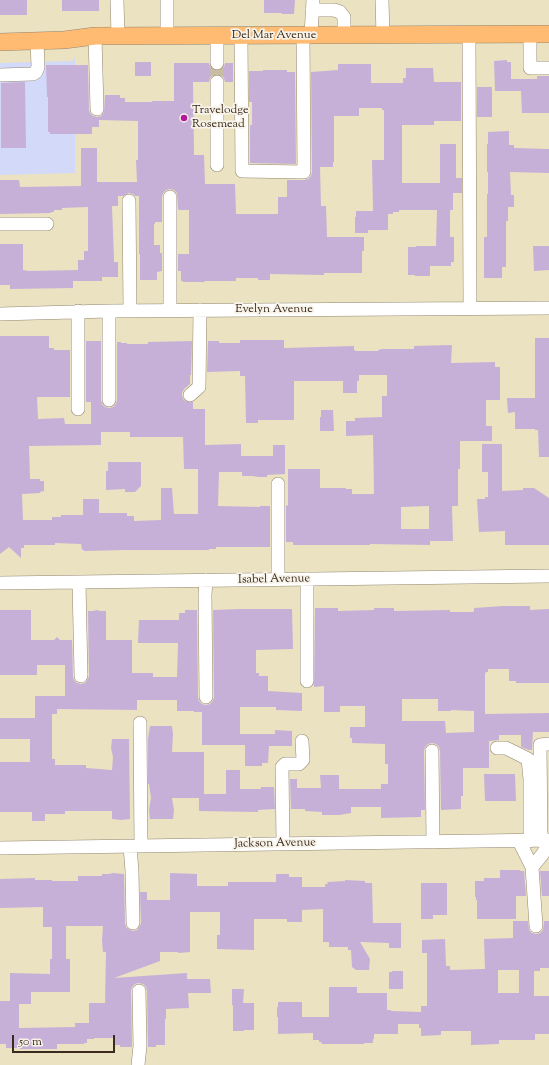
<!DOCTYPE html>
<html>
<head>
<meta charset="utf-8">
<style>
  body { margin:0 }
  #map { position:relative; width:549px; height:1065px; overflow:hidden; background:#ebe2c1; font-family:"Sorts Mill Goudy",serif }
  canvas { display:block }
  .scale { position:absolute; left:12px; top:1035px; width:103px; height:18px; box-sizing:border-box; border:2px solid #3b2a1e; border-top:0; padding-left:5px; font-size:12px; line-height:14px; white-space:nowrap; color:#3b2a1e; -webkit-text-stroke:3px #f7f3e8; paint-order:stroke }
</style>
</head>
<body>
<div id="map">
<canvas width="549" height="1065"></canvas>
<div class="scale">50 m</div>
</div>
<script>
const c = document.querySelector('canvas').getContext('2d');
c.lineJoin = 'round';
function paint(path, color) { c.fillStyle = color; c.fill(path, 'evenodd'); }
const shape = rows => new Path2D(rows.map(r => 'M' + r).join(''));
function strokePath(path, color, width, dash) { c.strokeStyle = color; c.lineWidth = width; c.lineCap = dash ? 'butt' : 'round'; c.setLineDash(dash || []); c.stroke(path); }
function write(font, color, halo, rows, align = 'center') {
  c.font = font + ' "Sorts Mill Goudy",serif'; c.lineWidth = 3.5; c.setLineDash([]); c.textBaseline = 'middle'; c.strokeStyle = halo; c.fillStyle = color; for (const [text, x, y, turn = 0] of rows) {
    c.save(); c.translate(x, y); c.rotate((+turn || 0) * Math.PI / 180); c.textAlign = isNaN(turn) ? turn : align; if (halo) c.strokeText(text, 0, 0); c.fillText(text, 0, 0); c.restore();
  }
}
const built = shape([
  [75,57,75,173,0,175,0,63,73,61]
]);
const building = shape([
  [0,0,27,0,27,15,0,15],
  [62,0,99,0,99,11,62,11],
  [264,0,295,0,294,14,282,14,282,13,264,13],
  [507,60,507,62,511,62,511,79,537,79,537,76,549,76,549,113,522,113,521,91,495,91,494,61],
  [135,62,151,62,151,76,135,76],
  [174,63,209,63,210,67,213,70,217,71,221,70,224,67,225,63,233,63,233,82,225,82,224,78,221,75,217,74,213,75,210,78,209,82,193,82,194,155,204,155,205,184,235,184,236,214,278,214,278,197,287,197,287,180,304,180,308,179,311,176,312,172,311,72,338,70,338,64,371,64,371,83,403,83,403,78,406,78,406,68,433,68,434,82,461,82,461,121,434,121,434,125,402,125,402,183,440,183,440,144,456,144,456,178,462,178,462,193,453,193,453,210,450,210,450,237,454,237,454,262,451,262,451,266,430,266,430,276,415,276,415,275,408,275,408,247,416,247,416,246,436,246,437,210,399,210,399,212,393,212,393,214,388,214,388,230,368,230,368,233,355,233,355,217,356,217,356,211,373,211,372,160,384,160,384,110,382,110,382,108,359,108,359,116,334,116,334,162,333,162,333,167,320,167,321,206,326,206,327,237,364,237,364,251,362,251,362,273,324,273,324,275,270,274,270,280,258,280,258,278,236,278,236,281,205,281,204,282,183,282,183,281,181,281,181,271,178,271,178,254,189,254,189,210,179,210,178,209,177,193,174,190,170,189,166,190,163,193,162,197,162,222,155,222,155,224,154,224,154,245,160,245,160,253,162,253,162,271,157,272,157,280,140,280,140,254,139,254,139,196,135,196,133,194,129,193,123,196,118,196,118,206,112,206,114,259,114,262,118,262,118,277,102,277,102,281,73,281,73,288,10,289,10,285,0,285,0,244,23,244,23,270,29,271,78,270,78,260,84,260,84,251,88,251,88,207,62,208,62,210,54,210,54,212,51,212,51,213,0,214,0,180,19,180,20,187,81,186,81,148,97,148,97,182,137,182,136,160,138,160,138,121,99,120,99,127,92,127,92,134,50,134,50,132,48,132,48,97,47,97,46,65,88,65,89,110,90,113,93,116,97,117,101,116,104,112,105,95,120,95,120,98,125,98,125,102,152,102,152,101,174,101],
  [263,70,287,70,287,72,295,72,296,164,250,163,250,125,252,125,252,102,249,102,249,71,263,71],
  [25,82,26,148,1,148,1,83],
  [477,87,492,87,492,117,477,117],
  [509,131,509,145,514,145,514,148,549,149,549,173,510,172,511,195,514,195,514,207,508,207,508,221,506,221,506,267,502,267,502,278,484,278,484,237,487,237,487,194,488,194,488,172,487,172,487,144,488,144,488,132],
  [533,246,549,246,549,270,534,271],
  [0,336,49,336,49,348,54,348,54,350,70,350,70,397,37,397,38,419,64,418,65,424,91,424,91,402,86,402,86,341,101,341,101,400,102,404,105,407,109,408,113,407,116,404,117,400,117,342,121,342,121,343,127,343,127,344,148,344,148,342,192,341,191,375,190,375,190,384,184,389,182,393,182,396,184,400,187,402,193,402,193,409,205,409,205,445,241,444,241,456,273,456,273,445,285,445,285,474,267,475,267,477,259,477,252,476,242,476,242,472,219,472,218,506,260,507,260,506,270,506,270,547,216,547,216,549,209,549,209,550,126,550,84,551,84,550,82,550,81,544,55,543,55,545,24,545,24,548,21,548,21,558,9,547,0,554],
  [101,432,130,432,130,437,183,437,184,469,198,469,198,514,174,514,172,488,161,488,161,520,134,521,134,516,127,516,127,513,99,513,99,499,83,499,83,515,61,515,61,517,52,517,52,520,23,520,22,494,40,493,40,492,44,491,44,481,40,481,40,479,30,479,29,446,101,445],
  [535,338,549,338,549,457,539,457,538,430,535,430,535,429,515,429,515,412,508,413,507,398,535,398],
  [240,340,284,340,284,348,354,346,354,350,355,350,355,351,378,351,378,350,382,349,414,349,414,346,452,345,451,363,495,362,495,367,500,367,500,400,486,400,486,426,492,426,492,441,460,441,460,469,458,469,458,506,452,506,453,541,430,541,430,545,370,544,370,545,293,545,293,542,286,542,286,506,288,505,288,469,320,469,320,488,346,488,346,489,352,489,352,494,374,494,373,435,346,436,346,421,355,421,355,418,382,417,382,396,387,396,387,375,359,375,359,381,357,381,357,393,343,393,343,381,294,381,294,420,258,420,258,423,246,423,245,376,240,376,240,371,207,372,208,341,219,341,219,343,240,343],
  [429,506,429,529,401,529,401,507],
  [321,410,333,410,334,431,320,431,320,417,321,417],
  [482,444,502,444,502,491,523,490,523,488,534,488,549,498,549,545,505,545,505,531,479,532,477,499,485,499,485,497,488,497,488,472,482,472],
  [108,462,141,462,141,486,135,492,125,492,125,489,106,490,106,471,108,471],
  [503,606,530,606,530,610,549,609,549,683,516,683,516,681,509,681,509,669,488,669,488,672,486,672,485,674,485,714,549,713,549,732,533,732,532,750,529,750,521,747,521,735,499,735,499,740,489,741,489,768,463,768,463,796,461,796,461,809,441,810,440,751,439,747,436,744,432,743,428,744,425,747,424,751,425,810,421,810,421,817,381,818,381,807,351,807,351,813,339,815,322,815,322,812,305,811,305,809,291,809,290,779,297,779,297,788,321,788,320,775,339,775,339,789,381,789,381,784,388,784,388,764,385,764,385,744,352,743,352,738,350,738,350,727,365,727,365,706,340,706,340,712,324,712,324,686,314,687,315,608,338,608,338,611,374,610,374,608,394,608,394,611,450,610,450,612,473,612,474,611,474,608],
  [402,699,438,699,438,711,451,711,451,710,474,711,474,732,446,733,445,721,402,721],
  [241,609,292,609,293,649,256,650,256,673,259,673,259,676,268,676,268,691,302,693,302,711,276,710,276,707,240,707,240,734,275,734,275,730,292,731,292,746,269,746,268,763,262,763,262,766,245,766,245,745,202,745,202,712,194,712,194,711,177,711,177,700,137,700,137,710,57,709,57,714,52,714,52,759,55,759,55,765,86,765,86,768,112,770,113,757,111,748,112,739,129,739,130,819,121,820,112,819,112,811,65,811,65,814,45,814,45,821,32,821,32,812,0,812,0,762,30,762,30,739,0,739,0,718,35,718,35,696,65,696,65,665,37,665,37,675,0,675,0,610,31,610,31,640,54,640,57,637,60,640,72,640,73,677,74,680,77,683,81,684,85,683,88,679,89,676,88,611,93,611,97,610,100,611,106,611,106,640,132,640,132,673,153,673,153,677,177,677,178,643,138,643,139,620,179,620,179,613,185,613,185,610,197,610,198,697,199,701,202,704,206,705,210,704,213,701,214,697,213,610],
  [150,726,172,726,173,734,172,752,204,752,204,794,226,794,226,770,240,770,240,789,261,789,261,787,274,787,275,809,258,810,258,812,199,811,199,798,172,798,174,810,173,819,150,819,149,810,151,798,149,784,148,784,148,739],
  [484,774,515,774,516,801,485,801],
  [500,870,520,870,520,871,524,871,526,896,516,896,516,919,477,919,477,900,476,900,476,897,475,897,475,881,484,881,484,878,500,878],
  [540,871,549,871,549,896,542,896],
  [113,873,124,874,125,923,126,927,130,930,133,931,137,930,140,926,141,923,140,892,147,892,147,900,170,900,170,873,197,874,197,886,228,886,228,882,276,882,276,874,289,874,289,877,302,877,302,887,325,887,325,884,328,884,327,882,345,881,345,880,365,881,365,883,372,883,373,923,401,923,401,948,389,948,389,943,360,942,370,959,369,970,356,970,352,967,351,950,348,950,348,947,329,947,329,942,323,942,323,909,302,910,302,922,287,922,287,919,254,919,254,950,217,949,217,935,220,935,220,912,190,912,190,952,179,953,177,952,160,952,160,961,114,978,187,973,187,979,210,979,211,993,188,993,189,1008,166,1009,166,1019,165,1019,165,1045,156,1045,156,1047,148,1047,147,991,146,987,143,984,138,983,135,984,132,987,131,991,132,1047,120,1047,120,1045,115,1045,115,1038,94,1038,94,1039,87,1039,87,1043,84,1043,84,1044,57,1044,57,1049,20,1049,18,1048,6,1048,6,1044,0,1044,0,1001,10,1001,10,973,50,974,50,959,52,959,52,927,43,927,43,907,0,908,0,879,35,878,35,880,52,880,52,881,78,881,78,876,102,876,102,874,109,874],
  [66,926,103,926,102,941,103,952,106,952,105,1003,89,1003,89,1023,75,1023,75,1027,19,1028,19,1004,31,1004,31,992,70,992,70,959,66,959],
  [421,883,447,883,447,915,433,915,433,919,421,919],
  [513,921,528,921,529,930,532,933,536,934,540,933,543,930,544,921,549,921,549,968,540,968,540,971,534,971,534,996,549,996,549,1034,535,1034,535,1040,499,1040,499,1044,471,1045,471,1031,441,1031,441,1035,421,1036,421,1028,419,1028,419,1024,398,1024,398,1034,374,1034,374,1039,373,1039,373,1043,364,1043,364,1044,322,1044,321,1042,319,1042,319,1040,313,1040,313,1033,278,1034,278,1017,277,1017,277,1007,278,1007,278,1002,302,1002,302,1017,329,1017,329,987,357,987,357,993,387,993,387,1010,391,1010,391,1011,421,1012,421,1006,427,1006,427,953,422,953,422,940,445,939,446,966,450,966,450,970,485,969,484,939,513,938],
  [498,970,519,970,519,993,498,993],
  [392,971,403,971,403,989,389,989,389,972,392,972],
  [232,989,244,989,243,1003,254,1003,254,1030,244,1030,244,1031,233,1031,233,1005,232,1005]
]);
const minorTunnel = shape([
  [217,63,217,82]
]);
const minor = shape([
  [117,0,118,36],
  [167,0,167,36],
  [382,0,383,35],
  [312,10,334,10,340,12,344,17,344,35],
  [530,34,530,68,549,68],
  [311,35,313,0],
  [469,35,470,309],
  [95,36,97,109],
  [217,36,217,63],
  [241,36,242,171,304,172,303,35],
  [0,75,33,74,36,72,38,67,37,40],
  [217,165,217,82],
  [170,197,170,311],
  [129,201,130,311],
  [0,224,47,224],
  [78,311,78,409],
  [0,314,109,311,549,308],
  [190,395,199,387,200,310],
  [109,400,109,311],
  [278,484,278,580],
  [206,580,205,595,206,697],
  [79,582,81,676],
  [0,583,549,576],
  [307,681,307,579],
  [140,723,141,846],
  [497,748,506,748,528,759,530,779,530,841],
  [432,751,433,842],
  [519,841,532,867,536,926],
  [541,841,540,745,549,744],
  [283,844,282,767,285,764,299,764,303,760,302,741],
  [130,846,132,871,133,923],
  [0,848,549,840],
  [532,867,542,855,549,843],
  [138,1065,140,1046,139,991]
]);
const major = shape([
  [0,42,64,40,95,36,549,34]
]);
const markers = [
  [184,118,4,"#b5179e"]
];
const streetNames = [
  ["Del Mar Avenue",274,36],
  ["Evelyn Avenue",274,310],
  ["Isabel Avenue",274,580,-1],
  ["Jackson Avenue",275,844,-1]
];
const poiNames = [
  ["Travelodge",192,111],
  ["Rosemead",192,125]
];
paint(built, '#d2d9f9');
paint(building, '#c6b0d8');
strokePath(minorTunnel, '#c8bda0', 13, [13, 6]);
strokePath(minor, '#938670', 14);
strokePath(major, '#938670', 18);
strokePath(minor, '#fff', 13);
strokePath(major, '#ffbb71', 17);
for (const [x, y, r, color] of markers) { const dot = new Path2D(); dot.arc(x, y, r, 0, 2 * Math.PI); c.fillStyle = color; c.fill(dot); strokePath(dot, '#f7f3e8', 1.5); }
write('12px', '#3b2a1e', '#f7f3e8', streetNames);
write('12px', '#3b2a1e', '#f7f3e8', poiNames, 'left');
</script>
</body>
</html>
